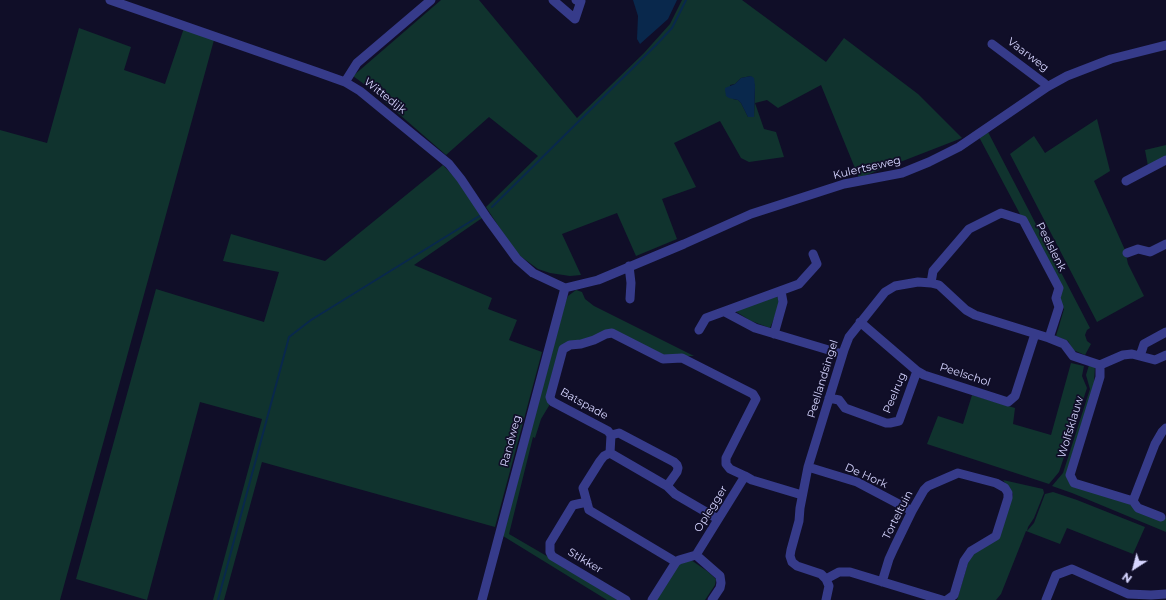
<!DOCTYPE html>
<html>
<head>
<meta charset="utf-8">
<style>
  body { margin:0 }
  #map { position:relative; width:1166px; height:600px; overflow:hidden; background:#100e28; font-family:Montserrat,sans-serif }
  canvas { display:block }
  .north { position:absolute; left:1114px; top:548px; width:40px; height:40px; -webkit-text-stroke:3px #100e28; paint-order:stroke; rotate:216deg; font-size:11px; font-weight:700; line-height:16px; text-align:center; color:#d6d5ff }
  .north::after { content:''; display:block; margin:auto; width:14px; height:18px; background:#d6d5ff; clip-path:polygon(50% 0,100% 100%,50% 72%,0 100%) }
</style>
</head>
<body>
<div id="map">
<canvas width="1166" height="600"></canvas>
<div class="north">N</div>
</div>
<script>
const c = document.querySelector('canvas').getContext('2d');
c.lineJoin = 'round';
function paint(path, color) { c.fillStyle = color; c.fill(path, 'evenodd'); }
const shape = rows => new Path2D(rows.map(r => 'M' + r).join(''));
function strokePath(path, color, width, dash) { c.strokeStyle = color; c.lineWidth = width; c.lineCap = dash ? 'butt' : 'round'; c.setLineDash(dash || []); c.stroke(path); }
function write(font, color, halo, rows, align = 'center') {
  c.font = font + ' Montserrat,sans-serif'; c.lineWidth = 3.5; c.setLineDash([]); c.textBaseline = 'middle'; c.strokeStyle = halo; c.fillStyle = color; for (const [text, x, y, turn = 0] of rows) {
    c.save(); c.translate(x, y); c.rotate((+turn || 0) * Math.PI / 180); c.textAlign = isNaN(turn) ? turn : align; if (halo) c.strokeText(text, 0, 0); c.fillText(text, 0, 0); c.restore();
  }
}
const green = shape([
  [441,0,479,0,577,118,644,53,670,24,682,0,742,0,826,62,844,38,918,94,962,138,859,178,821,85,778,108,767,100,755,103,764,129,776,132,784,157,749,162,741,158,720,121,674,143,696,187,662,199,677,239,636,256,617,213,562,234,581,275,570,276,550,273,538,269,516,253,486,207,538,156,489,117,446,155,368,87,353,76],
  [751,76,755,86,754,117,748,117,741,103,738,100,733,99,730,85,735,84,741,78],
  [79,28,131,47,124,70,165,84,184,28,214,40,60,600,0,600,0,130,47,143],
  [1097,119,1110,171,1094,181,1125,250,1128,264,1144,296,1097,322,1010,154,1034,136,1045,153],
  [988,132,1090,328,1087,330,1085,335,1087,341,1091,344,1085,355,1073,350,1068,341,1056,336,1064,309,1059,301,1062,289,1021,216,979,137],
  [1166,145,1166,158,1148,166,1145,150],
  [443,165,462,185,485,216,414,265,492,298,488,309,517,320,509,340,542,352,495,527,262,462,224,600,213,600,262,419,200,402,147,600,76,579,156,289,264,322,279,272,223,261,231,234,325,261],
  [576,290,582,292,585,299,594,306,694,356,666,356,616,332,566,347,550,404,541,419,535,438,533,437,509,534,622,600,607,600,503,536,565,303,568,296],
  [777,296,780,304,770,328,751,321,735,311],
  [1071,363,1084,366,1082,376,1087,388,1059,472,1049,484,927,444,938,416,963,424,972,395,1015,408,1013,424,1051,435],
  [1089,365,1095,366,1094,384,1066,475,1132,505,1166,518,1166,532,1072,493,1052,486,1063,473,1090,389,1086,375],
  [1003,480,1043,489,1044,493,1034,518,1028,527,1027,531,1034,523,1045,494,1053,492,1077,500,1145,527,1133,554,1067,528,1060,544,1026,531,1001,594,996,600,957,600,970,556,997,539,1013,494],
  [691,560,707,571,716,579,715,585,705,600,656,600,679,562]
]);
const water = shape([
  [633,0,677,0,668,19,640,44,637,39,638,16],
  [751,76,754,78,755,86,754,117,748,117,741,103,738,100,729,98,726,96,725,90,725,88,735,84,741,78]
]);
const stream = shape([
  [492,207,655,46,672,28,686,0],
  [218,600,289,337,311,320,481,215]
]);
const minor = shape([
  [110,0,317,72,345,82,360,91,449,164,461,179,487,218,517,259,533,273,565,288],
  [553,0,575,19,581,1,576,0],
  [992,44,1044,83,1047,87],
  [345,82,357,63,431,0],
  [1126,181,1166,160],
  [1127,253,1138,249,1150,252,1166,244],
  [629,266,631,283,630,299],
  [931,283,933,271,969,229,1001,213,1023,220,1059,288,1056,298,1059,307,1049,338],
  [565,288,598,280,684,244,751,214,844,184,902,173,929,162,959,147,1047,87,1067,76,1111,59,1166,45],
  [725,312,755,328,842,354],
  [860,322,917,371,924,375,1008,402,1015,396,1035,334],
  [699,330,706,318,799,284,817,264,813,254],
  [774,334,783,302,781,291],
  [1140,356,1144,344,1166,332],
  [1100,365,1100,377,1070,475,1074,483,1133,501,1138,508,1161,517],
  [829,398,839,400,845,408,886,423,890,423,899,421,917,371],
  [611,435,619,433,674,462,677,465,678,468,677,472,667,486],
  [610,453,667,486,675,494,718,519],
  [808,467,857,482,912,511],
  [1133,501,1155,444,1162,432,1166,428],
  [587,502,573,505,550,543,550,552,552,556,626,600],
  [696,555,679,560,676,562,589,510,583,488,600,461,604,456,610,453,611,435,608,431,553,402,551,400,550,397,563,349,570,345,581,344,594,340,606,334,612,333,663,359,682,358,753,394,756,399,726,458,726,464,730,469,745,476],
  [826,579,839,572,850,572,942,600],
  [882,582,889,559,894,548,912,511,924,490,928,486,958,473,996,483,1005,488,1008,493,1008,498,996,536,971,551,964,561,954,595,947,600],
  [482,600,565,288],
  [652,600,676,562],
  [712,600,720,588,721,583,720,576,696,555,745,476,752,480,802,495],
  [826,600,829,586,826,579,821,574,797,566,792,562,790,556,791,550,799,521,800,508,808,467,844,350,849,337,885,292,895,286,918,282,931,283,939,285,966,310,975,315,1049,338,1064,344,1073,356,1100,365,1123,355,1132,354,1155,360,1166,355],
  [1046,600,1056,575,1072,569,1128,594,1151,595,1166,594]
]);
const streetNames = [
  ["Vaarweg",1028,55,37],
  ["Wittedijk",385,96,38],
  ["Kulertseweg",867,168,-13],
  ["Peelslenk",1051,247,63],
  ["Peelschol",965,375,18],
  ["Peellandsingel",823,379,-73],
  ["Peelrug",895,393,-67],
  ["Batspade",584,404,29],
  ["Wolfsklauw",1071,427,-73],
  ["Randweg",511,441,-75],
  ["De Hork",866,476,24],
  ["Oplegger",711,509,-58],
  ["Torteltuin",898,515,-63],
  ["Stikker",585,561,31]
];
paint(green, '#10332e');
paint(water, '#09284c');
strokePath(stream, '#09284c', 2);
strokePath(minor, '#363b8a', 9);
write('11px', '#d6d5ff', '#100e28', streetNames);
</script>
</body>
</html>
